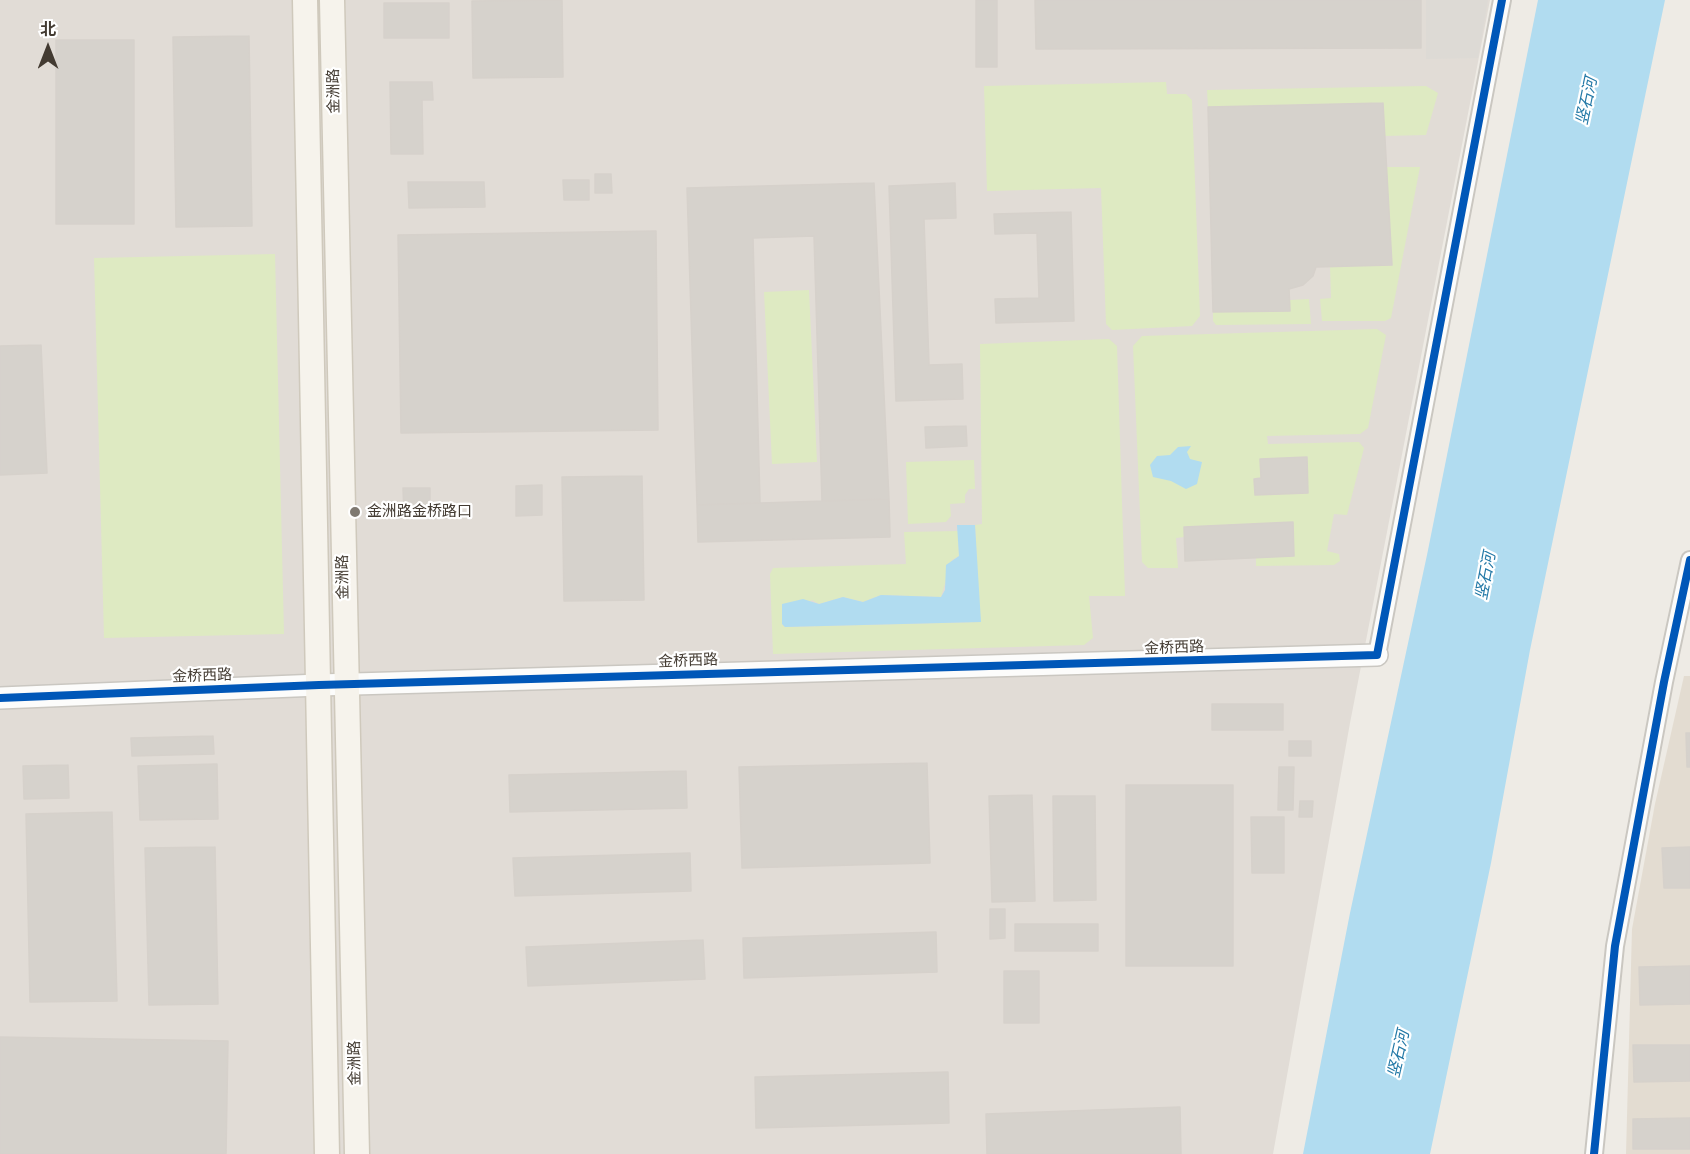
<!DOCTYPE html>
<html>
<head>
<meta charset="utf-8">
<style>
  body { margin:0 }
  #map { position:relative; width:1690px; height:1154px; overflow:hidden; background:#eeebe5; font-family:Figtree,"Noto Sans SC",sans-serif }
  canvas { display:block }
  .north { position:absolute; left:18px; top:18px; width:60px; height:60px; -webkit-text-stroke:4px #fff; paint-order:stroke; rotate:0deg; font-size:16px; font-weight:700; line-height:24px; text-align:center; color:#433b32 }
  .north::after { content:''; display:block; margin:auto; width:21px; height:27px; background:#433b32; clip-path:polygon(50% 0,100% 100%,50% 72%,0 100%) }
</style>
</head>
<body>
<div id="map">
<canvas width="1690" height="1154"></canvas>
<div class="north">北</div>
</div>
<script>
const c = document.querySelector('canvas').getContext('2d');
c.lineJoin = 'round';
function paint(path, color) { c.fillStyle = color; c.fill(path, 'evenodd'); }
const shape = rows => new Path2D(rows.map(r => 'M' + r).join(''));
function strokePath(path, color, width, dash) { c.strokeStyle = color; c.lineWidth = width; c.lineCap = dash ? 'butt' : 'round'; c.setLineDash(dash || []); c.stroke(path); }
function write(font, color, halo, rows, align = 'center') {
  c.font = font + ' Figtree,"Noto Sans SC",sans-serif'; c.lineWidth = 4.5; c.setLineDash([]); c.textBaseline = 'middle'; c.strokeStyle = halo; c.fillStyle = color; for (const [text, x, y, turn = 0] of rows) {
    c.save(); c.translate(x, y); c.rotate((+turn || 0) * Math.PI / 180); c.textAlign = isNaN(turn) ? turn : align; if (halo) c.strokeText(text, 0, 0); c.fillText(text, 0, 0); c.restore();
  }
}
const residential = shape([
  [1684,676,1690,676,1690,1154,1626,1154,1632,929,1655,804]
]);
const industrial = shape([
  [0,0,1490,0,1350,723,1273,1154,0,1154]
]);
const green = shape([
  [1166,82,1167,94,1186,94,1192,100,1200,316,1192,326,1112,330,1106,324,1101,188,987,191,984,86],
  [1426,86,1438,93,1426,135,1384,136,1382,103,1208,107,1207,90],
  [1386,167,1420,167,1391,318,1385,321,1322,321,1320,299,1331,298,1330,266],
  [275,254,284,634,104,638,94,258],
  [809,290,817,462,772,464,764,292],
  [1309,299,1311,324,1216,325,1213,321,1213,312,1290,311,1290,300],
  [1377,329,1386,335,1368,428,1360,434,1267,436,1268,444,1359,442,1364,448,1347,515,1334,514,1327,551,1339,554,1340,561,1334,565,1256,566,1256,558,1294,556,1292,522,1184,527,1184,537,1176,538,1178,568,1148,568,1142,562,1133,346,1142,336],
  [1109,339,1117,346,1125,596,1089,596,1093,638,1084,645,773,654,770,574,773,568,906,564,904,532,958,531,959,556,952,560,941,597,881,595,863,602,843,597,819,604,812,600,782,624,785,627,980,622,975,525,982,524,980,344],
  [974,460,975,489,969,489,965,495,965,503,950,504,951,516,946,522,908,524,906,462]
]);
const parking = shape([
  [1426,0,1488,0,1478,58,1426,59]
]);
const water = shape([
  [1538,0,1665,0,1530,650,1491,863,1430,1154,1303,1154,1350,913,1427,555],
  [1191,446,1187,452,1190,459,1202,462,1197,484,1186,489,1171,481,1153,477,1150,465,1157,456,1170,455,1178,447],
  [957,525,975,525,981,622,785,627,782,624,782,604,803,599,819,604,843,597,863,602,881,595,941,597,945,590,946,565,959,556]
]);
const building = shape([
  [562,0,563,77,473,78,472,1,562,0],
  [976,0,997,0,997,67,976,67,976,0],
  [1035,0,1421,0,1421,48,1036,49,1035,0],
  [384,3,449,3,449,38,384,38,384,3],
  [249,36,252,226,176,227,173,37,249,36],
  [56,40,134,40,134,224,56,224,56,40],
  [390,82,432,82,433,100,422,100,423,154,391,154,390,82],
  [1383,103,1392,265,1316,267,1313,276,1303,285,1289,289,1290,311,1213,312,1208,107,1383,103],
  [595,174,611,174,612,193,595,193,595,174],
  [563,180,589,180,589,200,564,200,563,180],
  [408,182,484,182,485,207,409,208,408,182],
  [874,183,889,499,822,501,814,236,753,238,760,503,697,505,687,188,874,183],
  [955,183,956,218,924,219,929,365,962,364,963,399,896,401,889,186,955,183],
  [1071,212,1074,321,996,323,995,299,1039,298,1037,233,995,234,994,214,1071,212],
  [656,231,658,430,401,433,398,235,656,231],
  [41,345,47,473,0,475,0,346,41,345],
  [966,426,967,446,926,448,925,427,966,426],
  [1307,457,1308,493,1255,495,1254,479,1261,478,1260,459,1307,457],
  [642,476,644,600,564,601,562,477,642,476],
  [542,485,542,515,516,516,516,486,542,485],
  [403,488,430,488,430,515,404,516,403,488],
  [889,499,890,537,698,542,697,505,889,499],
  [1293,522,1294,556,1185,561,1184,527,1293,522],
  [1212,704,1283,704,1283,730,1212,730,1212,704],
  [1686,733,1690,733,1690,767,1687,767,1686,733],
  [213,736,214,754,132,756,131,738,213,736],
  [1289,741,1311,741,1311,756,1289,756,1289,741],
  [927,763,930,863,742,868,739,767,927,763],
  [217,764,218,819,140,820,138,766,217,764],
  [68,765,69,798,24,799,23,766,68,765],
  [1279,767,1294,767,1293,810,1278,810,1279,767],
  [686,771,687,808,510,812,509,775,686,771],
  [1126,785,1233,785,1233,966,1126,966,1126,785],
  [1032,795,1035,901,992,902,989,796,1032,795],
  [1053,796,1095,796,1096,900,1054,901,1053,796],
  [1300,801,1313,801,1312,817,1299,817,1300,801],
  [112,812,117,1001,30,1002,26,814,112,812],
  [1251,817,1284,817,1284,873,1252,873,1251,817],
  [215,847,218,1004,149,1005,145,848,215,847],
  [1690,847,1690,888,1664,888,1662,848,1690,847],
  [690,853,691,891,515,896,513,858,690,853],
  [990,909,1005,909,1005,938,990,939,990,909],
  [1015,924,1098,924,1098,951,1015,951,1015,924],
  [936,932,937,972,744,978,743,938,936,932],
  [703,940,705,979,528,986,526,947,703,940],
  [1690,966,1690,1004,1640,1005,1639,967,1690,966],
  [1004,971,1039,971,1039,1023,1004,1023,1004,971],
  [0,1037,228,1041,226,1154,0,1154,0,1037],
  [1633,1045,1690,1045,1690,1081,1634,1082,1633,1045],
  [948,1072,949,1123,756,1128,755,1077,948,1072],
  [1180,1107,1181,1154,987,1154,986,1114,1180,1107],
  [1690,1118,1690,1149,1633,1149,1633,1119,1690,1118]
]);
const minor = shape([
  [1377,655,1502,0],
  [1594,1154,1615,946,1664,682,1690,560]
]);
const tertiary = shape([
  [0,698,319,685,1377,655]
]);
const secondary = shape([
  [305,0,327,1154],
  [332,0,357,1154]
]);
const cycleway = shape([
  [0,698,319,685,1377,655,1502,0],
  [1594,1154,1615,946,1664,682,1690,560]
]);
const markers = [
  [355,512,6,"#7f7971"]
];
const streetNames = [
  ["金洲路",334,91,-91],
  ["金洲路",343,577,-91],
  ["金桥西路",1174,648,-2],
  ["金桥西路",688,661,-2],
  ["金桥西路",202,676,-2],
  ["金洲路",355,1063,-91]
];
const poiNames = [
  ["金洲路金桥路口",367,512]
];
const waterNames = [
  ["竖石河",1587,101,-78],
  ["竖石河",1486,576,-79],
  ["竖石河",1399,1054,-77]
];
paint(residential, '#e3dcd1');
paint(industrial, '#e1dcd6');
paint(green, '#deeac2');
paint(parking, '#dddad5');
paint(water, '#b1dcf0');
paint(building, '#d6d2cc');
strokePath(building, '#d6d1cb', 1.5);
strokePath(minor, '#cac7c1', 20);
strokePath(tertiary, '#cac7c1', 24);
strokePath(secondary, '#cfc9bc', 27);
strokePath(minor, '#fcfcfb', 16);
strokePath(tertiary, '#fcfcfb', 21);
strokePath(secondary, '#f6f3ec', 24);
strokePath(cycleway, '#0057b8', 8);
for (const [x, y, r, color] of markers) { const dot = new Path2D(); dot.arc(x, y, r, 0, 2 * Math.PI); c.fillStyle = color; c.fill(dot); strokePath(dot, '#fff', 2); }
write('15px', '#433b32', '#fff', streetNames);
write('15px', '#433b32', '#fff', poiNames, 'left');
write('italic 16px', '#2278a6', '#fff', waterNames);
</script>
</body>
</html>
